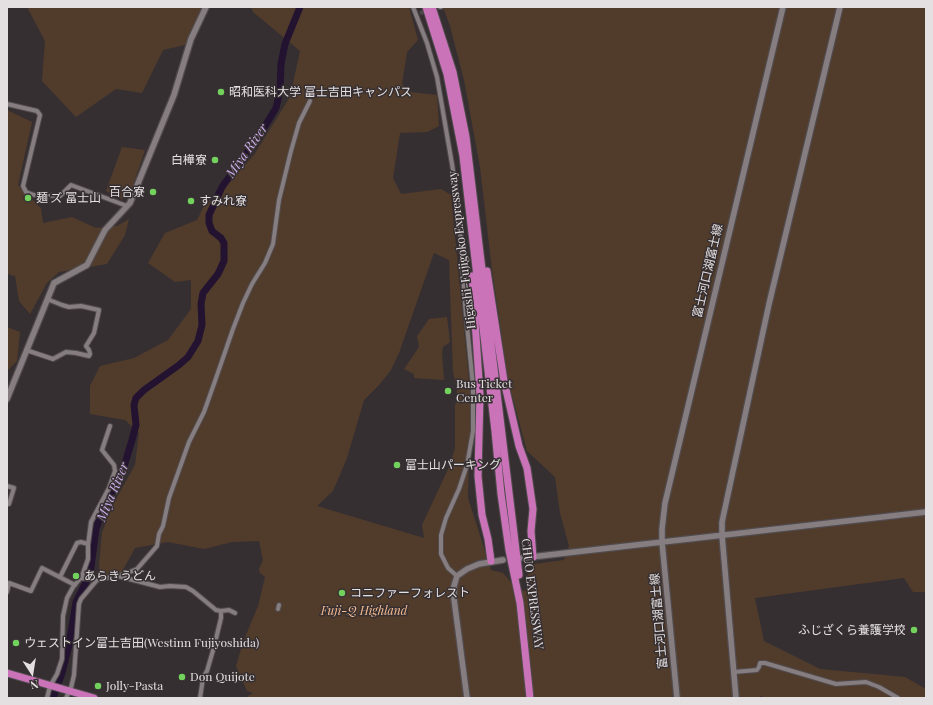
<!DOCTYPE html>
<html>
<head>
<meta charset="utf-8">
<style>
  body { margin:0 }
  #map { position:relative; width:933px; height:705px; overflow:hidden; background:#362f31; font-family:"Playfair Display",serif }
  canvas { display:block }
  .frame { position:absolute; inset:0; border:8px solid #e4dfe0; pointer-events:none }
  .north { position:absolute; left:12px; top:653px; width:40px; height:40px; -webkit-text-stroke:3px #362f31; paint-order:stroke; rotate:168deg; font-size:11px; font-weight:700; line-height:16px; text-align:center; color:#e4dfe0 }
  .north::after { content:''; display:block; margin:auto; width:14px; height:18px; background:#e4dfe0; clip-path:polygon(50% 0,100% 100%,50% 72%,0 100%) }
</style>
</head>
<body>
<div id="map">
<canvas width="933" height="705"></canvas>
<div class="frame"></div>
<div class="north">N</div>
</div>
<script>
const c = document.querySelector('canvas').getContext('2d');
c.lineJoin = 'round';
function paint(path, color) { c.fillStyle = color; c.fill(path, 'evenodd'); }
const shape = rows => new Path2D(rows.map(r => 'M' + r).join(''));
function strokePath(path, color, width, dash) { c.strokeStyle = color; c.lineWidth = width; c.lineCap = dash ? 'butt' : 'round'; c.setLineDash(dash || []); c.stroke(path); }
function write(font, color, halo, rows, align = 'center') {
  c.font = font + ' "Playfair Display","Noto Sans JP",serif'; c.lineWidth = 3; c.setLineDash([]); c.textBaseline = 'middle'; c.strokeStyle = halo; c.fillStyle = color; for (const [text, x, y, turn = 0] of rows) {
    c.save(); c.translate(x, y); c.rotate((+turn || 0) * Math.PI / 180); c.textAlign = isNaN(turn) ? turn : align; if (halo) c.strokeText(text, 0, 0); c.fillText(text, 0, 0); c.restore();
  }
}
const green = shape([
  [27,7,202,7,185,45,163,50,142,93,116,89,76,117,42,81,45,41],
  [251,7,409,7,418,40,407,52,402,84,410,92,437,95,439,126,427,132,400,133,393,178,401,194,441,189,451,195,472,412,469,450,468,498,491,570,503,573,517,589,526,591,527,576,534,564,564,560,569,546,560,513,555,477,527,451,508,380,492,270,480,167,464,80,450,26,443,7,926,7,926,592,913,592,904,578,755,598,764,641,820,669,905,677,926,689,926,698,768,698,760,696,760,698,245,698,253,693,247,691,236,666,243,642,258,606,265,577,260,573,259,569,263,560,259,541,232,542,204,549,168,542,135,548,119,577,100,581,99,565,102,533,112,506,135,465,139,433,125,420,90,414,90,386,100,366,134,358,168,340,191,309,191,280,175,282,148,263,165,233,197,220,203,208,226,186,254,155,290,97,300,51,253,12],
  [434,253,449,260,453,372,457,389,457,401,455,405,455,448,449,467,422,525,424,538,317,506,333,491,347,458,364,400,379,385,391,370,399,353],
  [7,110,32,122,18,185,41,208,43,223,72,217,96,228,117,226,129,219,125,235,107,264,59,272,47,283,30,314,19,301,15,276,7,274],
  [122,147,145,150,129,197,121,199,106,191],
  [447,317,450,342,443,347,442,353,444,380,414,378,414,374,404,369,419,347,417,336,429,319],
  [7,327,20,332,17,361,7,371]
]);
const river = shape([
  [53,698,62,673,69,645,76,602,90,574,96,529,101,514,123,470,132,440,136,425,134,405,136,398,144,390,179,365,188,357,198,341,202,325,201,304,203,293,218,274,224,261,224,243,221,238,212,231,209,223,209,215,222,187,259,136,276,108,280,91,281,64,285,44,300,7]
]);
const streetTunnel = shape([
  [420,13,440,7]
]);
const street = shape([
  [413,7,427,43,437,77,452,164,459,212,465,305,473,386,473,431,467,465,459,489,446,518,441,535,441,554,448,568,457,576],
  [440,7,441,7],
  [7,104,37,111,40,115,23,186,26,192,34,195,60,196,71,185,127,206],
  [26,350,53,359,66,352,76,353,89,356,90,354,89,350,86,346,94,333,99,310,81,306,69,307,62,305,47,299],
  [7,486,14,488,9,504,7,504],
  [118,576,160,587,170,586,186,587,193,591,216,610,221,611,229,610,235,613],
  [60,577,77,543,81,542,88,544],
  [81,578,97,580],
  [7,592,9,583,31,591,42,568,75,585],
  [278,609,279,605],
  [734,672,757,670,759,667,760,663,765,663,836,684,866,682,879,687,898,698],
  [47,698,50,686,57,674,62,659,63,616,67,598,73,587,82,576,88,559,88,545,91,522,109,488,115,471,114,465,102,450,110,426],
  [66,698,71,688,74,675,79,604,81,599,97,580,125,574,137,569,157,546,159,534,163,526,169,498,189,442,204,412,215,381,233,329,243,303,252,284,265,263,273,244,279,200,291,151,299,123,310,101],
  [200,698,203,678,207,671,214,647,221,618,221,611]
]);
const secondary = shape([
  [7,399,54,283,87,265,105,230,130,203,174,95,191,39,206,7],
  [522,558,926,512],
  [467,698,454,599,454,586,457,576,467,569,479,564,503,560],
  [677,698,662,542,662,529,665,503,783,7],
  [736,698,722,535,722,522,769,304,840,7]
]);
const highway = shape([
  [426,7,447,74,463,156,495,431,501,494,509,550,520,603,530,698],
  [432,7,453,72,466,137,519,575],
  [487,271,504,381,519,446,527,468,533,509,531,531,533,557],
  [472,276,480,395,478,476,482,515,488,539,491,561],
  [7,673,94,698]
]);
const markers = [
  [221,92,4,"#72d25d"],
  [215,160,4,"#72d25d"],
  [153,192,4,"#72d25d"],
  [28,198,4,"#72d25d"],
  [191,201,4,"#72d25d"],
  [448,391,4,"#72d25d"],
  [397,465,4,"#72d25d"],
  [76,576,4,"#72d25d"],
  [342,593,4,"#72d25d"],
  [914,630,4,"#72d25d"],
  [16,643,4,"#72d25d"],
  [182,677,4,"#72d25d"],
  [98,686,4,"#72d25d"]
];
const poiNames = [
  ["昭和医科大学 富士吉田キャンパス",229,92],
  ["白樺寮",207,160,"right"],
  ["百合寮",145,192,"right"],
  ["麺'ズ 冨士山",36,198],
  ["すみれ寮",199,201],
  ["Bus Ticket",456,384],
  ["Center",456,398],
  ["富士山パーキング",405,465],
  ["あらきうどん",84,576],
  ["コニファーフォレスト",350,593],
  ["ふじざくら養護学校",906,630,"right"],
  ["ウェストイン富士吉田(Westinn Fujiyoshida)",24,643],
  ["Don Quijote",190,677],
  ["Jolly-Pasta",106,686]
];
const streetNames = [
  ["Higashi-Fujigoko Expressway",462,250,-97],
  ["富士河口湖富士線",708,271,-77],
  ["CHUO EXPRESSWAY",532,594,83],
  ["富士河口湖富士線",659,621,-95]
];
const parkNames = [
  ["Fuji-Q Highland",364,611]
];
const waterNames = [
  ["Miya River",247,151,-55],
  ["Miya River",113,492,-67]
];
paint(green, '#513c2c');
strokePath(river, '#231331', 7);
strokePath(streetTunnel, '#50494b', 4, [4, 2]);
strokePath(street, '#514b4d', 6);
strokePath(secondary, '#514b4d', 8);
strokePath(highway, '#514b4d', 9);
strokePath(street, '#857d7f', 4);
strokePath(secondary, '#857d7f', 5.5);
strokePath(highway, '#ca73b9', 7);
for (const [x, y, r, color] of markers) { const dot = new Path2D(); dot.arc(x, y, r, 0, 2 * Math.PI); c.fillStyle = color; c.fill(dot); strokePath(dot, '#362f31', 1.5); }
write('12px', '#e4dfe0', '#362f31', poiNames, 'left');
write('12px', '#e4dfe0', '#362f31', streetNames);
write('italic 12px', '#f6bb90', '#362f31', parkNames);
write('italic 13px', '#ceb0ec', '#362f31', waterNames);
</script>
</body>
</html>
